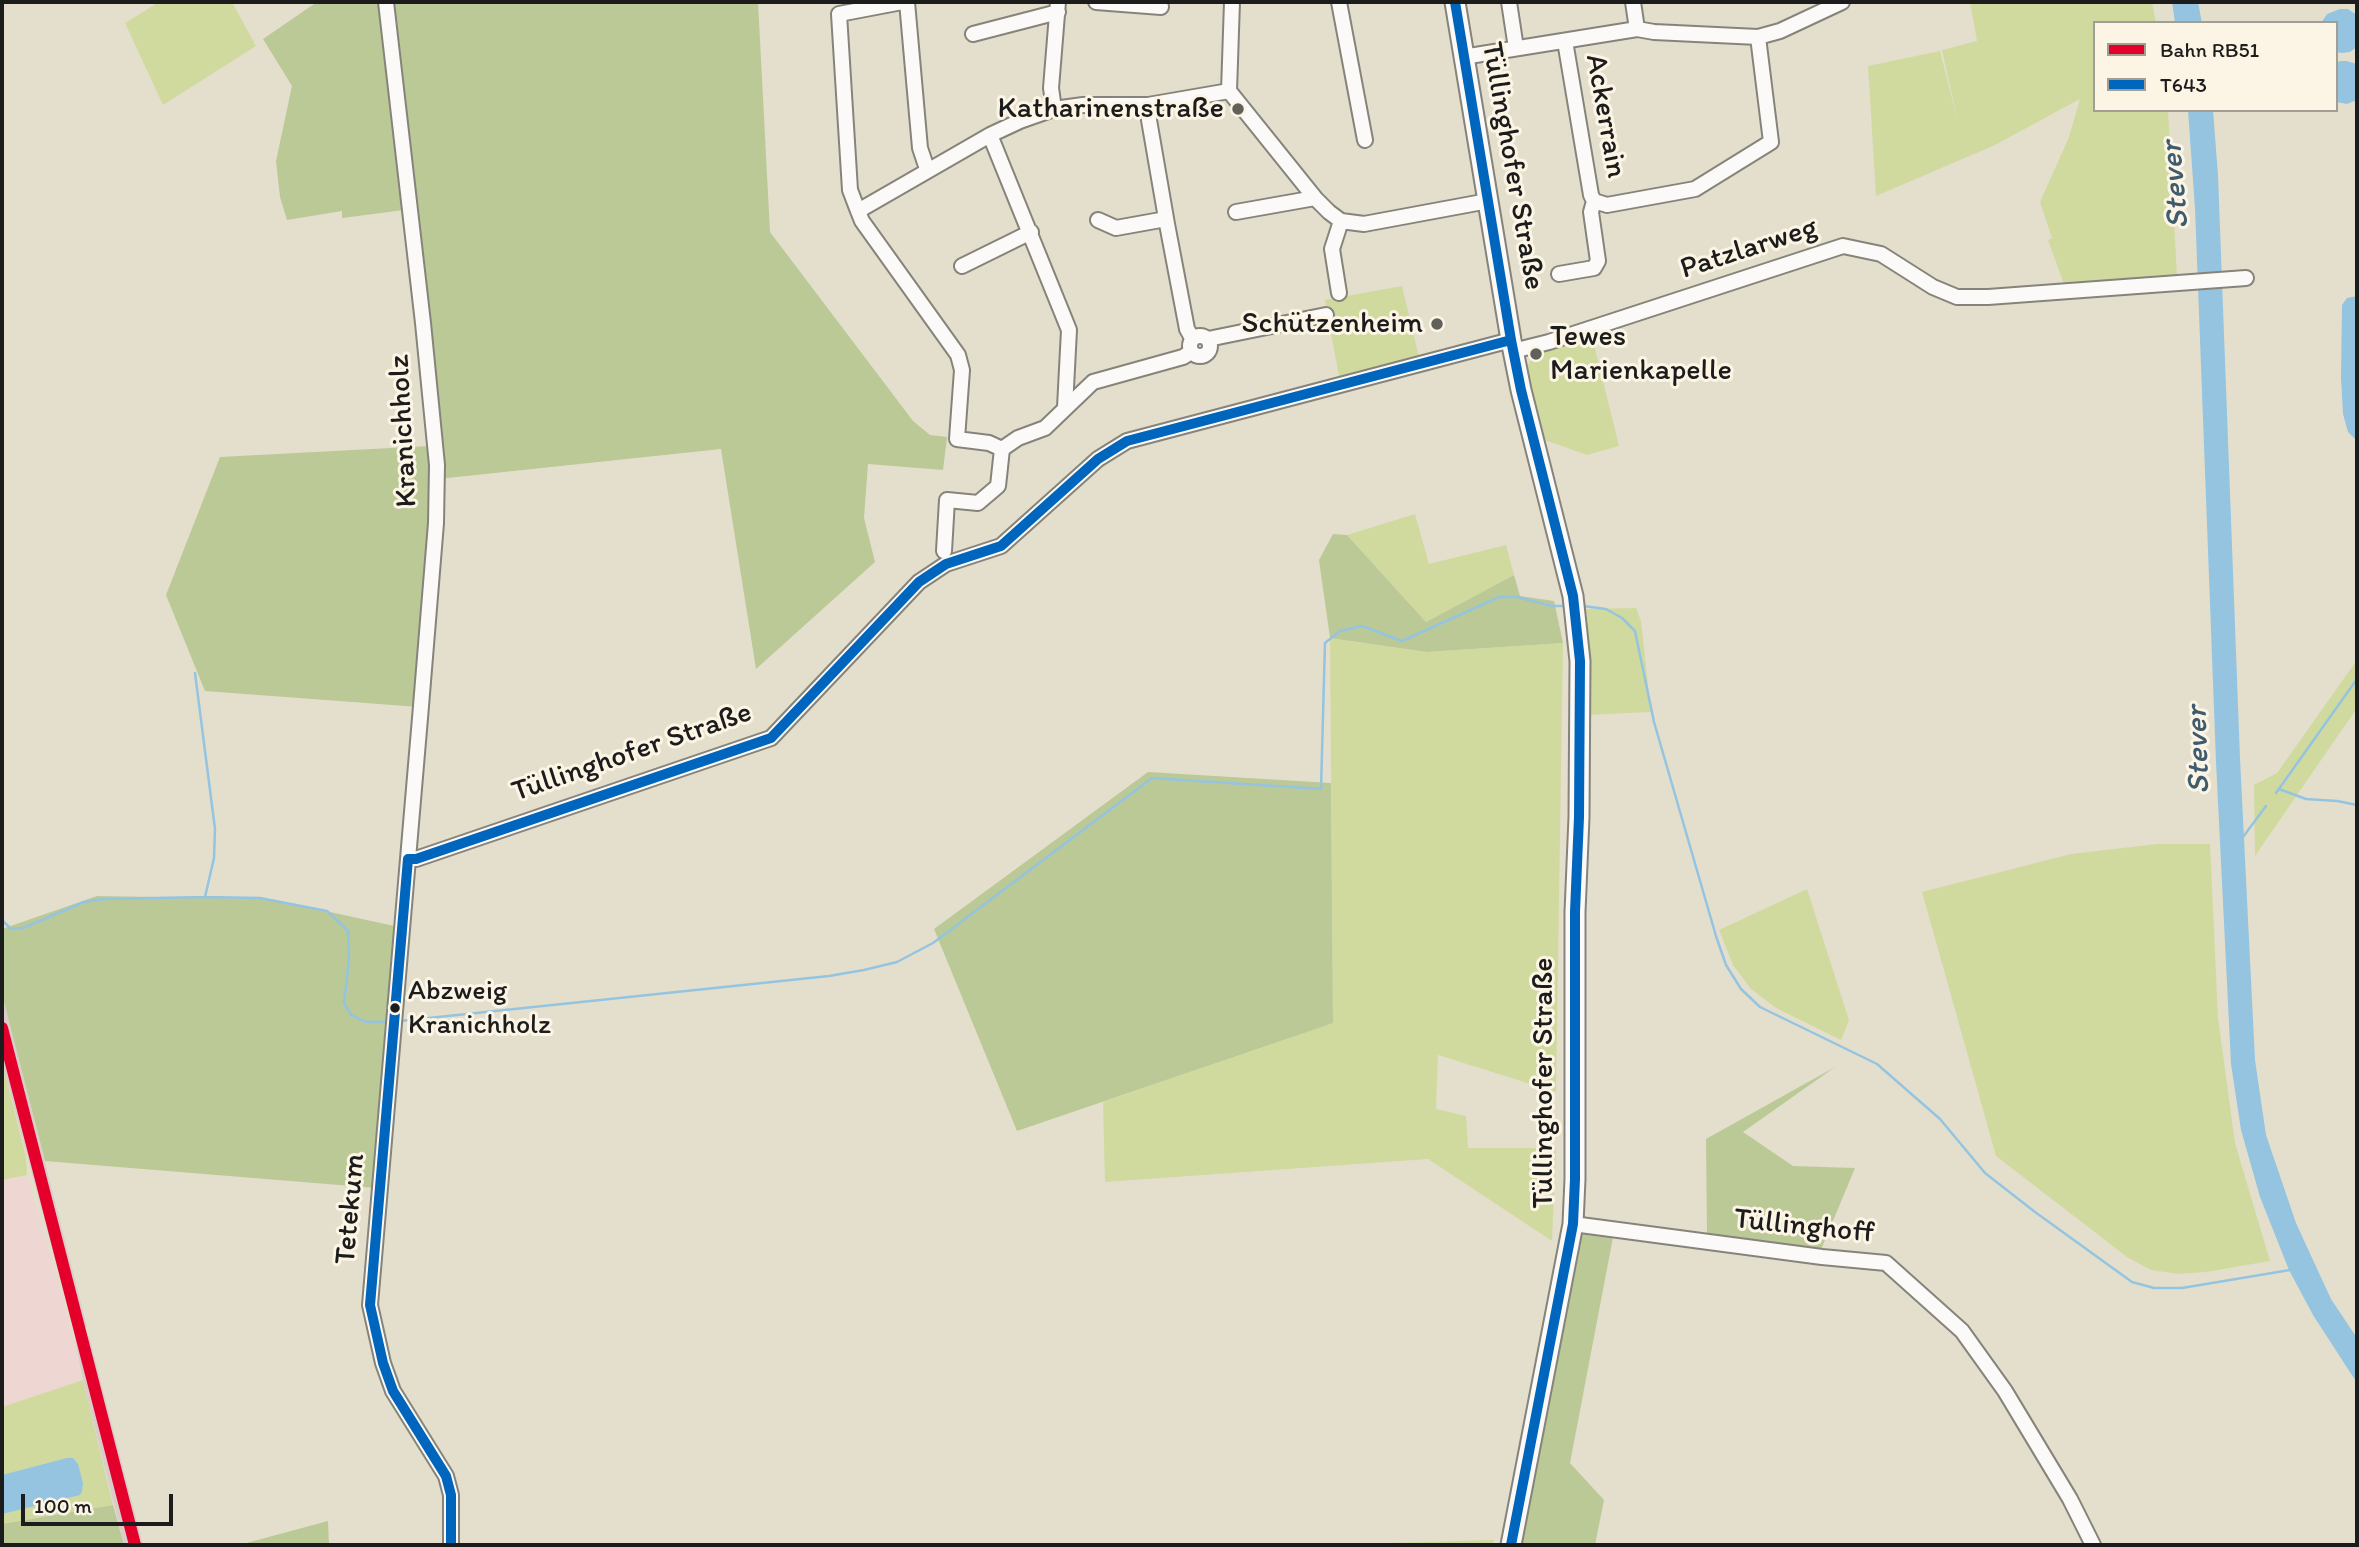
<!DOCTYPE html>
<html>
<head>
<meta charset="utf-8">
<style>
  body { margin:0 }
  #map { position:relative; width:2359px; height:1547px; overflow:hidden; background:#e4dfcd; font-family:Itim,sans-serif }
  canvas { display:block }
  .frame { position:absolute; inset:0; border:4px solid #1c1c1c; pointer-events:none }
  .legend { position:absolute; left:2093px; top:21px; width:245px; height:91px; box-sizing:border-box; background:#fcf5e5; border:2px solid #a29e95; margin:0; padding:9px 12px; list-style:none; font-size:21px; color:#1c1c1c }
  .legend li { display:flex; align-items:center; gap:14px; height:35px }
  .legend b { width:35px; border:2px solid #a29e95 }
  .scale { position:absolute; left:21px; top:1494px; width:152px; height:32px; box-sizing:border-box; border:4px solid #1c1c1c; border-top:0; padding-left:9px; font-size:21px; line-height:24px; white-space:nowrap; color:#1c1c1c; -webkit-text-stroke:5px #fcf5e5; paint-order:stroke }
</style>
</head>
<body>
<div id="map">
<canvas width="2359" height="1547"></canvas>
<div class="frame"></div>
<ul class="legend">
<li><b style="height:9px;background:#e4002b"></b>Bahn RB51</li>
<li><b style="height:9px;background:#0065bd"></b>T643</li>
</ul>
<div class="scale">100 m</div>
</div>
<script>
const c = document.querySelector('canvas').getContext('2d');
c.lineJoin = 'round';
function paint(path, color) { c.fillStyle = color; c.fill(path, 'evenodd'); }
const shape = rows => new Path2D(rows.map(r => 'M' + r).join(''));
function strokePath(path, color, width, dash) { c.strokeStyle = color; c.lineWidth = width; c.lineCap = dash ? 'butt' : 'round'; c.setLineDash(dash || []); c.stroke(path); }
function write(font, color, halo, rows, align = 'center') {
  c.font = font + ' Itim,sans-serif'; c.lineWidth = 6; c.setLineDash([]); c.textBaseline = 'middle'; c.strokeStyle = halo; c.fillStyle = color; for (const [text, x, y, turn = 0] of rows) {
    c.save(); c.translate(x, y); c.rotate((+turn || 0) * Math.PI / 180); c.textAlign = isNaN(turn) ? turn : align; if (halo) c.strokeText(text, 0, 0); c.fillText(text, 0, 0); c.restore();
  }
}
const built = shape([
  [27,1175,72,1331,83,1380,2,1407,2,1180]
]);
const industrial = shape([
  [2,994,87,1327,74,1330,2,1062],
  [89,1336,135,1514,143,1545,124,1545,83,1380,75,1339]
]);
const green = shape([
  [159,2,232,2,256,46,163,105,125,23],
  [1970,2,2152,2,2156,23,2095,23,2095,110,2168,110,2177,277,2065,287,2048,240,2052,238,2040,202,2069,137,2080,99,1995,145,1876,196,1868,66,1940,51,1958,122,1942,50,1977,41],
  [1402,286,1420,361,1340,382,1325,300],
  [1591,333,1619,446,1587,455,1542,439,1524,372,1532,358,1541,356,1548,346],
  [1415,514,1429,564,1506,545,1514,575,1426,622,1347,535],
  [1636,608,1641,621,1651,712,1588,715,1584,609],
  [1330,638,1427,652,1563,643,1556,1092,1438,1055,1436,1109,1466,1116,1468,1148,1556,1148,1552,1241,1428,1159,1105,1182,1103,1102,1333,1022],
  [2357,660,2357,708,2255,856,2254,785,2277,773],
  [2157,844,2210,844,2218,1018,2235,1143,2270,1261,2206,1272,2178,1274,2151,1270,2127,1257,1996,1156,1922,892,2071,854],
  [1807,889,1849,1020,1841,1040,1776,1008,1751,989,1733,965,1719,930],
  [2,1062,26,1157,27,1175,2,1180,2,1147,4,1146,2,1138],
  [83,1380,113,1505,2,1524,2,1407],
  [1494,1540,1493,1545,1316,1545]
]);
const forest = shape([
  [317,2,758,2,770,232,913,421,930,435,947,437,943,470,868,464,864,518,875,562,756,669,721,449,438,479,412,209,342,218,342,211,287,220,280,197,276,161,292,86,263,39],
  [429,446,433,522,419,707,205,691,166,595,220,457],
  [1333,534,1347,535,1426,622,1514,575,1520,596,1554,601,1563,643,1427,652,1330,638,1319,560],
  [1148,772,1331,783,1333,1023,1017,1131,934,929],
  [97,896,270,899,399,927,376,1188,45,1161,2,994,2,929],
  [1835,1067,1743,1132,1793,1166,1855,1168,1820,1252,1707,1236,1706,1139],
  [1576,1227,1614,1232,1570,1463,1604,1500,1595,1545,1513,1545],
  [113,1505,124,1545,2,1545,2,1524],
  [328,1521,329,1545,239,1545]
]);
const water = shape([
  [2172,2,2198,2,2202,23,2175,23],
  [2340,9,2348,9,2357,15,2357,47,2350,52,2342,53,2336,52,2336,23,2321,23,2327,14],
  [2340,61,2347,61,2357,64,2357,100,2347,104,2336,102,2336,63],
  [2188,110,2213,110,2218,175,2240,758,2255,1060,2266,1135,2296,1223,2331,1299,2357,1338,2357,1383,2313,1315,2289,1270,2260,1197,2241,1130,2231,1064,2216,762,2195,208],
  [2357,296,2357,441,2348,432,2343,414,2341,378,2342,305,2347,298],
  [67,1458,73,1458,78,1464,83,1483,82,1491,80,1495,2,1514,2,1475]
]);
const stream = shape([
  [1583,606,1606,609,1622,618,1635,631,1654,722,1716,936,1726,965,1741,989,1760,1007,1877,1064,1940,1119,1985,1173,2035,1212,2132,1282,2154,1288,2182,1288,2290,1270],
  [195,673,215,829,214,858,205,897,260,898,327,911,348,931,349,959,344,1003,351,1015,366,1022,390,1022],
  [2279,789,2306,799,2337,801,2357,805],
  [2276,793,2357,679],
  [2243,837,2266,806],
  [2,920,11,929,23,928,84,902,103,899,205,897],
  [400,1021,829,976,864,970,897,962,933,943,1152,778,1321,789,1325,643,1340,631,1362,626,1402,641,1499,597,1517,597,1552,606,1565,606]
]);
const minor = shape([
  [386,2,423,323,437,465,436,523,420,718,370,1305,383,1363,393,1391,446,1476,451,1495,451,1545],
  [907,2,920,148,927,169],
  [1096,2,1161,7],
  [1232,2,1229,91,1315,198,1329,212,1341,221,1364,224,1488,201],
  [1339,2,1365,140],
  [1509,2,1516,48],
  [1633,2,1637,29],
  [973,34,1058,12],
  [1565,41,1591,195,1594,201,1607,205,1695,189,1771,142,1758,37],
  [1463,57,1637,29,1654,32,1758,37,1780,31,1842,2],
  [1148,105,1149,120,1167,224,1187,329,1192,338],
  [1054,109,1051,88,1058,2],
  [990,135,1069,330,1065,407],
  [858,211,850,190,839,14,902,2],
  [1236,212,1315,198],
  [1098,220,1116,228,1166,219],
  [962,266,1031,232],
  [1559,274,1594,268,1598,261,1591,212,1594,201],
  [1339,293,1332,249,1341,221],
  '1190 346a10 10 0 1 1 20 0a10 10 0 1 1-20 0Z',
  [1208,339,1326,315],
  [1513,351,1549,342,1843,246,1881,254,1933,287,1957,297,1988,297,2246,278],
  [1002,449,989,443,957,439,962,370,958,355,862,221,858,211,990,135,1020,121,1054,109,1083,105,1148,105,1229,91],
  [944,551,947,500,978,503,998,486,1002,449,1018,438,1045,428,1093,382,1183,357,1191,352],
  [408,859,416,859,771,738,919,582,946,564,1001,546,1098,459,1127,441,1511,340],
  [1573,1224,1822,1257,1886,1263,1962,1331,2005,1391,2070,1499,2093,1545]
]);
const major = shape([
  [1455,2,1511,340,1521,390,1573,596,1580,661,1579,817,1575,912,1575,1179,1573,1224,1511,1545]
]);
const bus1 = shape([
  [1455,2,1511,340,1521,390,1573,596,1580,661,1579,817,1575,912,1575,1179,1573,1224,1511,1545],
  [408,859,416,859,771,738,919,582,946,564,1001,546,1098,459,1127,441,1511,340],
  [408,859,370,1305,383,1363,393,1391,446,1476,451,1495,451,1545]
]);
const rail1 = shape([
  [2,1028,135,1545]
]);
const markers = [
  [1238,109,7,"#62605a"],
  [1437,324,7,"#62605a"],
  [1536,354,7,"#62605a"],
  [395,1008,6,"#1c1c1c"]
];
const busNames = [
  ["Abzweig",408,992],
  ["Kranichholz",408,1026]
];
const poiNames = [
  ["Katharinenstraße",1224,109],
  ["Schützenheim",1423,324],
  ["Tewes",1550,337,"left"],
  ["Marienkapelle",1550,371,"left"]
];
const streetNames = [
  ["Ackerrain",1605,116,80],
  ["Tüllinghofer Straße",1512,166,80],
  ["Patzlarweg",1749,249,-18],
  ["Kranichholz",404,431,-93],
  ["Tüllinghofer Straße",632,753,-19],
  ["Tüllinghofer Straße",1544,1083,-90],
  ["Tetekum",351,1209,-85],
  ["Tüllinghoff",1804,1227,6]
];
const waterNames = [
  ["Stever",2176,185,-95],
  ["Stever",2199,750,-92]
];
paint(built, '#eed6d2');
paint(industrial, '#dacccb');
paint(green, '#d0da9f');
paint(forest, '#bac996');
paint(water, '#95c4e1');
strokePath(stream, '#95c4e1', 2.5);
strokePath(minor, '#86847a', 18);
strokePath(major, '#86847a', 23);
strokePath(minor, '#fbfaf8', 14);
strokePath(major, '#fbfaf8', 19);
strokePath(bus1, '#0065bd', 10);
strokePath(rail1, '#e4002b', 12);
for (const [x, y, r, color] of markers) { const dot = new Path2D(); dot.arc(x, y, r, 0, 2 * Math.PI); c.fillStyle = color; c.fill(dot); strokePath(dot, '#fcf5e5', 2.5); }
write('28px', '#1c1c1c', '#fcf5e5', busNames, 'left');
write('30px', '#1c1c1c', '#fcf5e5', poiNames, 'right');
write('30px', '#1c1c1c', '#fcf5e5', streetNames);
write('italic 32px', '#3f5b6e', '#fcf5e5', waterNames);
</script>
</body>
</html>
